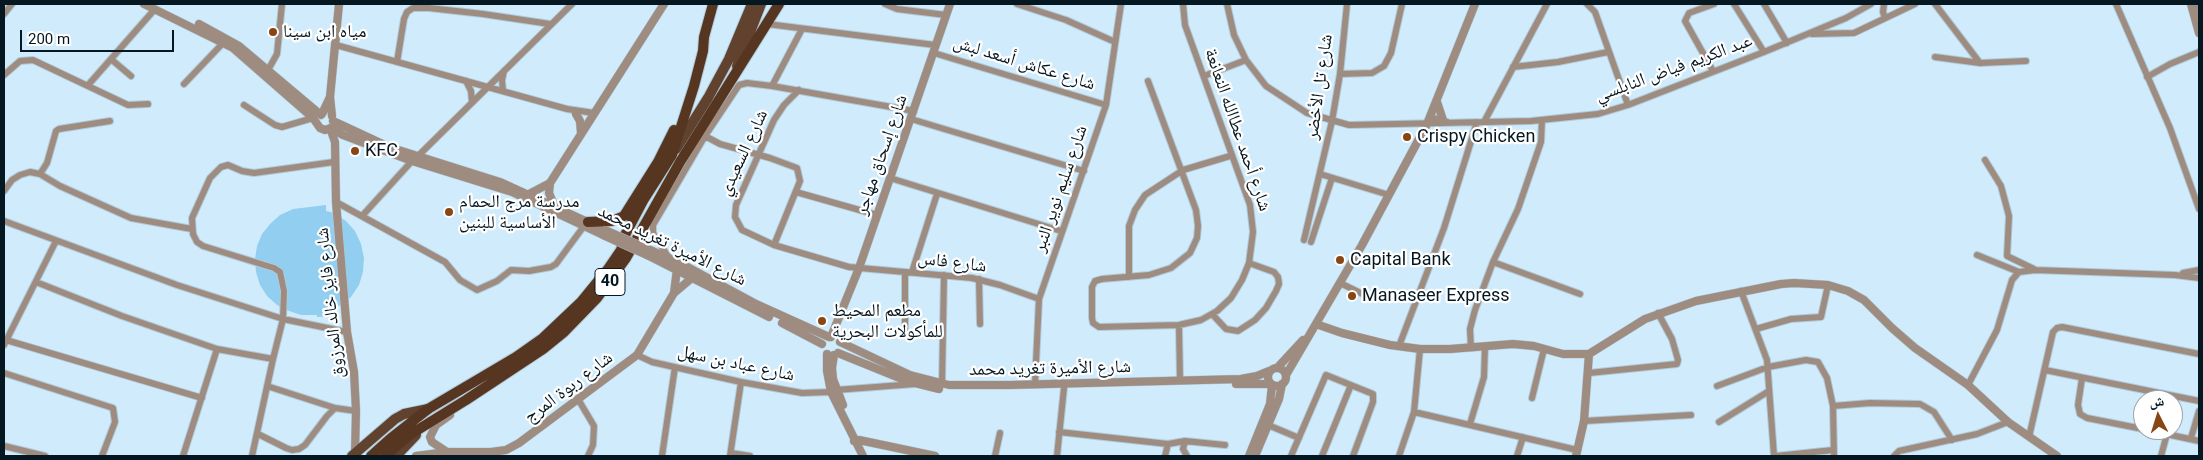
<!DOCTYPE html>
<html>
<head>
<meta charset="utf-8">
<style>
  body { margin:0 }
  #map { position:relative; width:2203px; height:460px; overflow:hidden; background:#d0ecfc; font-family:Roboto,"Noto Naskh Arabic",sans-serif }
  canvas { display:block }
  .frame { position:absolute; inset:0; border:5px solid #051721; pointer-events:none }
  .north { position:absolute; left:2133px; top:390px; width:50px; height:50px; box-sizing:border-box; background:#fff; border:1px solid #9ba2a6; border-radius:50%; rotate:355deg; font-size:14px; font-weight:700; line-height:20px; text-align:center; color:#051721 }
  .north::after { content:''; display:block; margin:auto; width:18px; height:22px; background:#884614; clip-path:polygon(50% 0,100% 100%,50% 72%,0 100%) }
  .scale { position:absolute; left:20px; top:30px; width:154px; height:22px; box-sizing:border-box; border:2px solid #051721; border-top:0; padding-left:6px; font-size:15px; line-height:18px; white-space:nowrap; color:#051721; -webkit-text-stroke:4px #fff; paint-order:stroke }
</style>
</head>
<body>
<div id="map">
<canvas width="2203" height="460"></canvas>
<div class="frame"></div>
<div class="north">ش</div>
<div class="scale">200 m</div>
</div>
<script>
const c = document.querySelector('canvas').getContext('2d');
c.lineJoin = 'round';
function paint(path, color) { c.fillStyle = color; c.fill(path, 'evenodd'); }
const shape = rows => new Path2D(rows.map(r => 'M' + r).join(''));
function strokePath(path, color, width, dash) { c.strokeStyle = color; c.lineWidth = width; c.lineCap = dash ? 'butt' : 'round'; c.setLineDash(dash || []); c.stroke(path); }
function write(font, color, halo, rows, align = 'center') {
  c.font = font + ' Roboto,"Noto Naskh Arabic",sans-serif'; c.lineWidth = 4.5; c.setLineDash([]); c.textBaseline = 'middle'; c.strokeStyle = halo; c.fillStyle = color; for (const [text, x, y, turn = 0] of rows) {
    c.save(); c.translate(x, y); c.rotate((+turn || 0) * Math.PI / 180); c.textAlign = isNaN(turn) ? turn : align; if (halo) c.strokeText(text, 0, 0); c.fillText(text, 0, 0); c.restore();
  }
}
const green = shape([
  [326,205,326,211,334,213,346,221,355,231,361,244,364,258,363,272,359,285,351,297,335,309,335,316,317,317,317,315,301,315,289,311,277,305,267,296,260,285,256,272,255,259,257,246,262,234,270,224,280,215,293,209]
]);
const minor = shape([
  [885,4,897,9,946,15],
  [1017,4,1066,20,1115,42],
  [1227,4,1234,35,1246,60,1266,86,1307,113,1349,125,1531,121,1598,114,1628,105,1764,52,1846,18,1871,4],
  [1587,4,1595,12,1628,105],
  [1734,4,1764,52],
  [1764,4,1787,43],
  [1884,4,1883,12,1885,18],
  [1935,4,1980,63],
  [2116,4,2170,128,2199,209],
  [4,14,12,4],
  [767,24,935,45],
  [1812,34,1854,33,1915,4],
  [336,45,567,109,594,113],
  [934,53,1106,105],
  [1935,57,1980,63,2026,61],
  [112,60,131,76],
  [397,62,404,19,407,12,413,8,429,8,483,14,550,24],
  [1513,67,1558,62,1608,52],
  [268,70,277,54,282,4],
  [1713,71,1685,21,1689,13,1714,4],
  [1340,74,1372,73,1384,66,1391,53,1402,4],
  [4,75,20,61,33,60,128,105,148,104],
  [1204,76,1246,60],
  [2147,77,2170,64,2199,52],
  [466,81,471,91,472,102],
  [1148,81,1196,210,1198,226,1197,238,1190,253,1171,268,1149,275,1102,279,1095,281,1092,287,1092,318,1093,323,1099,327,1179,325,1201,320,1217,311,1231,298,1242,280,1249,263,1253,232,1250,205,1185,25,1183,4],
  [89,84,155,9],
  [184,84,224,42],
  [772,86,802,29],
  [799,90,784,105,774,120,736,205,735,217,742,230,774,245,849,267,972,278,1000,285,1039,299],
  [503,91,502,80,504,71],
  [244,105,275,125,282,127,313,118],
  [1430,117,1447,122],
  [911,119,1084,171],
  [1484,122,1547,4],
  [705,136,720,144,770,158,797,168,800,181,774,245],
  [418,156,572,4],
  [1985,160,2001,186,2009,216,2007,256,2034,269],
  [40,174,60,186,131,218,192,229],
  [1320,174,1389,195],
  [890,178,1061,231],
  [4,191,12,180,20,175,30,172,40,174,47,163,56,131,59,129,110,121],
  [796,192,877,215],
  [336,202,445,262,460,280,477,290,497,281,511,270,529,271,551,267,556,264,584,226],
  [362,216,412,161],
  [4,221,177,285,283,319,347,332],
  [1304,240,1332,121,1340,74,1347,4],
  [1311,242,1332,178],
  [1977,255,2019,272],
  [669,258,653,233,653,225,705,136,739,85,747,83,772,86,914,111],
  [1493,262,1580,294],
  [905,272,905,330],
  [912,272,937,194],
  [2183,273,2199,270],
  [1129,277,1129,226,1135,210,1145,195,1183,170,1230,156],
  [979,279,980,324],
  [36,282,122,316,217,349,273,359,283,319,284,291,280,272,274,268,203,246,197,242,193,234,192,218,210,178,221,167,228,165,242,171,254,173,334,162],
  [1340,283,1371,298],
  [1741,291,1767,360,1774,456],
  [1212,314,1226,329,1238,331,1255,320,1266,308,1276,291,1279,284,1278,277,1274,272,1249,263],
  [1179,325,1180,381],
  [1756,329,1791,319,1821,317,1828,285],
  [6,340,202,398],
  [4,345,56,241],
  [1399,346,1444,228,1477,122],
  [1471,348,1470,329,1475,310,1493,262,1518,209,1541,142,1542,120],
  [637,355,652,362,741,382,802,393,831,392],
  [2045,370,2199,401],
  [4,373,113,408,115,422,102,456],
  [1589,373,1677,364,1678,360,1672,339,1658,313],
  [2082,378,2078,405,2080,414,2087,418,2143,429],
  [942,384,944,275],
  [1035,384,1039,299,1106,105,1121,4],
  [1968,385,1997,330,2012,280,2019,272,2035,270,2175,275,2199,278],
  [267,386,335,408],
  [1717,386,1768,367,1806,360,1818,362,1827,378,1833,406,1834,456],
  [836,390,915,384],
  [1532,398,1544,349],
  [578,399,594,426,593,445,588,456],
  [1833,406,1870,403,1920,404,1934,412,1952,440],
  [1414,412,1577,450],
  [1584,421,1691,415],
  [1719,422,1769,391],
  [1470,424,1484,377,1485,346],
  [1268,425,1299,438],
  [2147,430,2199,441],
  [1059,432,1168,444,1185,441,1225,445],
  [258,434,286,448,292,450,299,449,305,445,327,416,335,408,356,411],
  [2029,437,2053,332,2057,328,2062,327,2199,354],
  [2191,438,2199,411],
  [1185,441,1183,449,1187,456],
  [4,446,45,456],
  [731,453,750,456],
  [183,456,217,349],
  [252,456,273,359],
  [662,456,675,367],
  [730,456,741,382],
  [995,456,1000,433],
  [1057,456,1064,388],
  [1165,456,1168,444],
  [1291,456,1326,375,1373,394,1373,402,1353,456],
  [1322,456,1351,385],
  [1399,456,1414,412,1420,349],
  [1517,456,1523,437],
  [1776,456,1833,450],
  [1894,456,1899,451,1977,434,2008,422],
  [2161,456,2167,434]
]);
const tertiary = shape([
  [144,4,233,48,313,118,320,128,325,130,331,128],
  [2191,4,2199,33],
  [2198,4,2199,9],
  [199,24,239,46,321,115],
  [1437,102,1443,120],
  [322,114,330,97],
  [576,114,580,121,581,133],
  [332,116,330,97,339,4],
  [333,121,389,147,500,182,605,230],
  [330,128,335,142,336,202,347,332,354,372,356,411,355,453],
  [331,128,343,135,412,161,512,192,603,235],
  [550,183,549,193,554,205],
  [529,194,550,183,664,4],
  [650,250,680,263,756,304,829,337],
  [647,255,769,317],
  [674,293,693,277],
  [782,323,822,344],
  [1316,324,1342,333,1390,345,1420,349,1450,349,1513,344,1534,346,1563,354,1589,354,1645,319,1696,301,1781,284,1794,283,1828,285,1848,291,1864,300,1892,328,1915,348,1968,385,2008,422,2057,456],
  [831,337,859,268,950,4],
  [840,342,910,375,949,385,1010,385,1241,379,1257,376,1269,371],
  [838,353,907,381,939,389],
  [827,354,827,371,831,392,863,456],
  [834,355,832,368,833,379,843,405],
  [1278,367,1303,340],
  '1268 377a9 9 0 1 1 18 0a9 9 0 1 1-18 0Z',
  [1286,375,1362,245,1427,124,1475,4],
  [1236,384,1270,384],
  [854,441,859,440,935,456],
  [447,452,432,442,430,437,436,425,450,415],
  [416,456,447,452,491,452,506,450,519,443,637,355,674,293,677,269],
  [1249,456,1270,404,1272,385],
  [1255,456,1279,399,1282,384],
  [1576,456,1584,421,1589,354]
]);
const primary = shape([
  [737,66,761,4],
  [676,149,708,98,729,59,752,4],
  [352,456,395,419,404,414,428,409],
  [396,456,416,435]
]);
const trunk = shape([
  [588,222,612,221,624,216,658,162,674,130],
  [371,456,390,439,428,409,516,357,543,338,581,302,608,269,621,250,626,233,644,199,672,155,694,86,703,51,704,37,713,4],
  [385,456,411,434,466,400,543,349,564,332,597,298,626,258,680,162,779,4]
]);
const tertiaryBridge = shape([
  [605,230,650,250],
  [603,235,647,255]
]);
const markers = [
  [273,32,5,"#884614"],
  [1407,137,5,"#884614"],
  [355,151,5,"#884614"],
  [449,212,5,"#884614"],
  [1340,260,5,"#884614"],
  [1352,296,5,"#884614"],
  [822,321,5,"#884614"]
];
const shields = [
  [610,282,30]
];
const shieldNames = [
  ["40",610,282]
];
const poiNames = [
  ["مياه ابن سينا",283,32],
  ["Crispy Chicken",1417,137],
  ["KFC",365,151],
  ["مدرسة مرج الحمام",459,202],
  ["الأساسية للبنين",459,223],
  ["Capital Bank",1350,260],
  ["Manaseer Express",1362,296],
  ["مطعم المحيط",832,311],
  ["للمأكولات البحرية",832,332]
];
const streetNames = [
  ["شارع عكاش أسعد لبش",1024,64,17],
  ["عبد الكريم فياض النابلسي",1674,69,-20],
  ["شارع تل الأخضر",1320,87,-82],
  ["شارع أحمد عطاالله النعانعة",1237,130,71],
  ["شارع السعيدي",744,153,-65],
  ["شارع إسحاق مهاجر",882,155,-71],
  ["شارع سليم نوير النبر",1061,189,-71],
  ["شارع الأميرة تغريد محمد",672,246,26],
  ["شارع فاس",952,263,7],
  ["شارع فايز خالد المرزوق",331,303,-96],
  ["شارع عباد بن سهل",736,364,12],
  ["شارع الأميرة تغريد محمد",1050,369,-1],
  ["شارع ربوة المرج",569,388,-37]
];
paint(green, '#91ceef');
strokePath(minor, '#b0cad9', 8);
strokePath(tertiary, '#b0cad9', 9);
strokePath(primary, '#b0cad9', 12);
strokePath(trunk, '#b0cad9', 12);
strokePath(minor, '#9f8c81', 6);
strokePath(tertiary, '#9f8c81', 8);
strokePath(primary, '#61422f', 10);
strokePath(trunk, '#563620', 10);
strokePath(tertiaryBridge, '#b0cad9', 9, []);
strokePath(tertiaryBridge, '#9f8c81', 8);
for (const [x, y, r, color] of markers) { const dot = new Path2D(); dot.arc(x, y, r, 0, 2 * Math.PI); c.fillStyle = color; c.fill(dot); strokePath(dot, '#fff', 2); }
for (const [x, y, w] of shields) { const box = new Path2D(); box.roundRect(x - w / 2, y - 13.5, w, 27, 4); c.fillStyle = '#fff'; c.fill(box); strokePath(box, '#051721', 1); }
write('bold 16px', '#051721', null, shieldNames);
write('18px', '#051721', '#fff', poiNames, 'left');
write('18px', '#051721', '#fff', streetNames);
</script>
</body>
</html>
